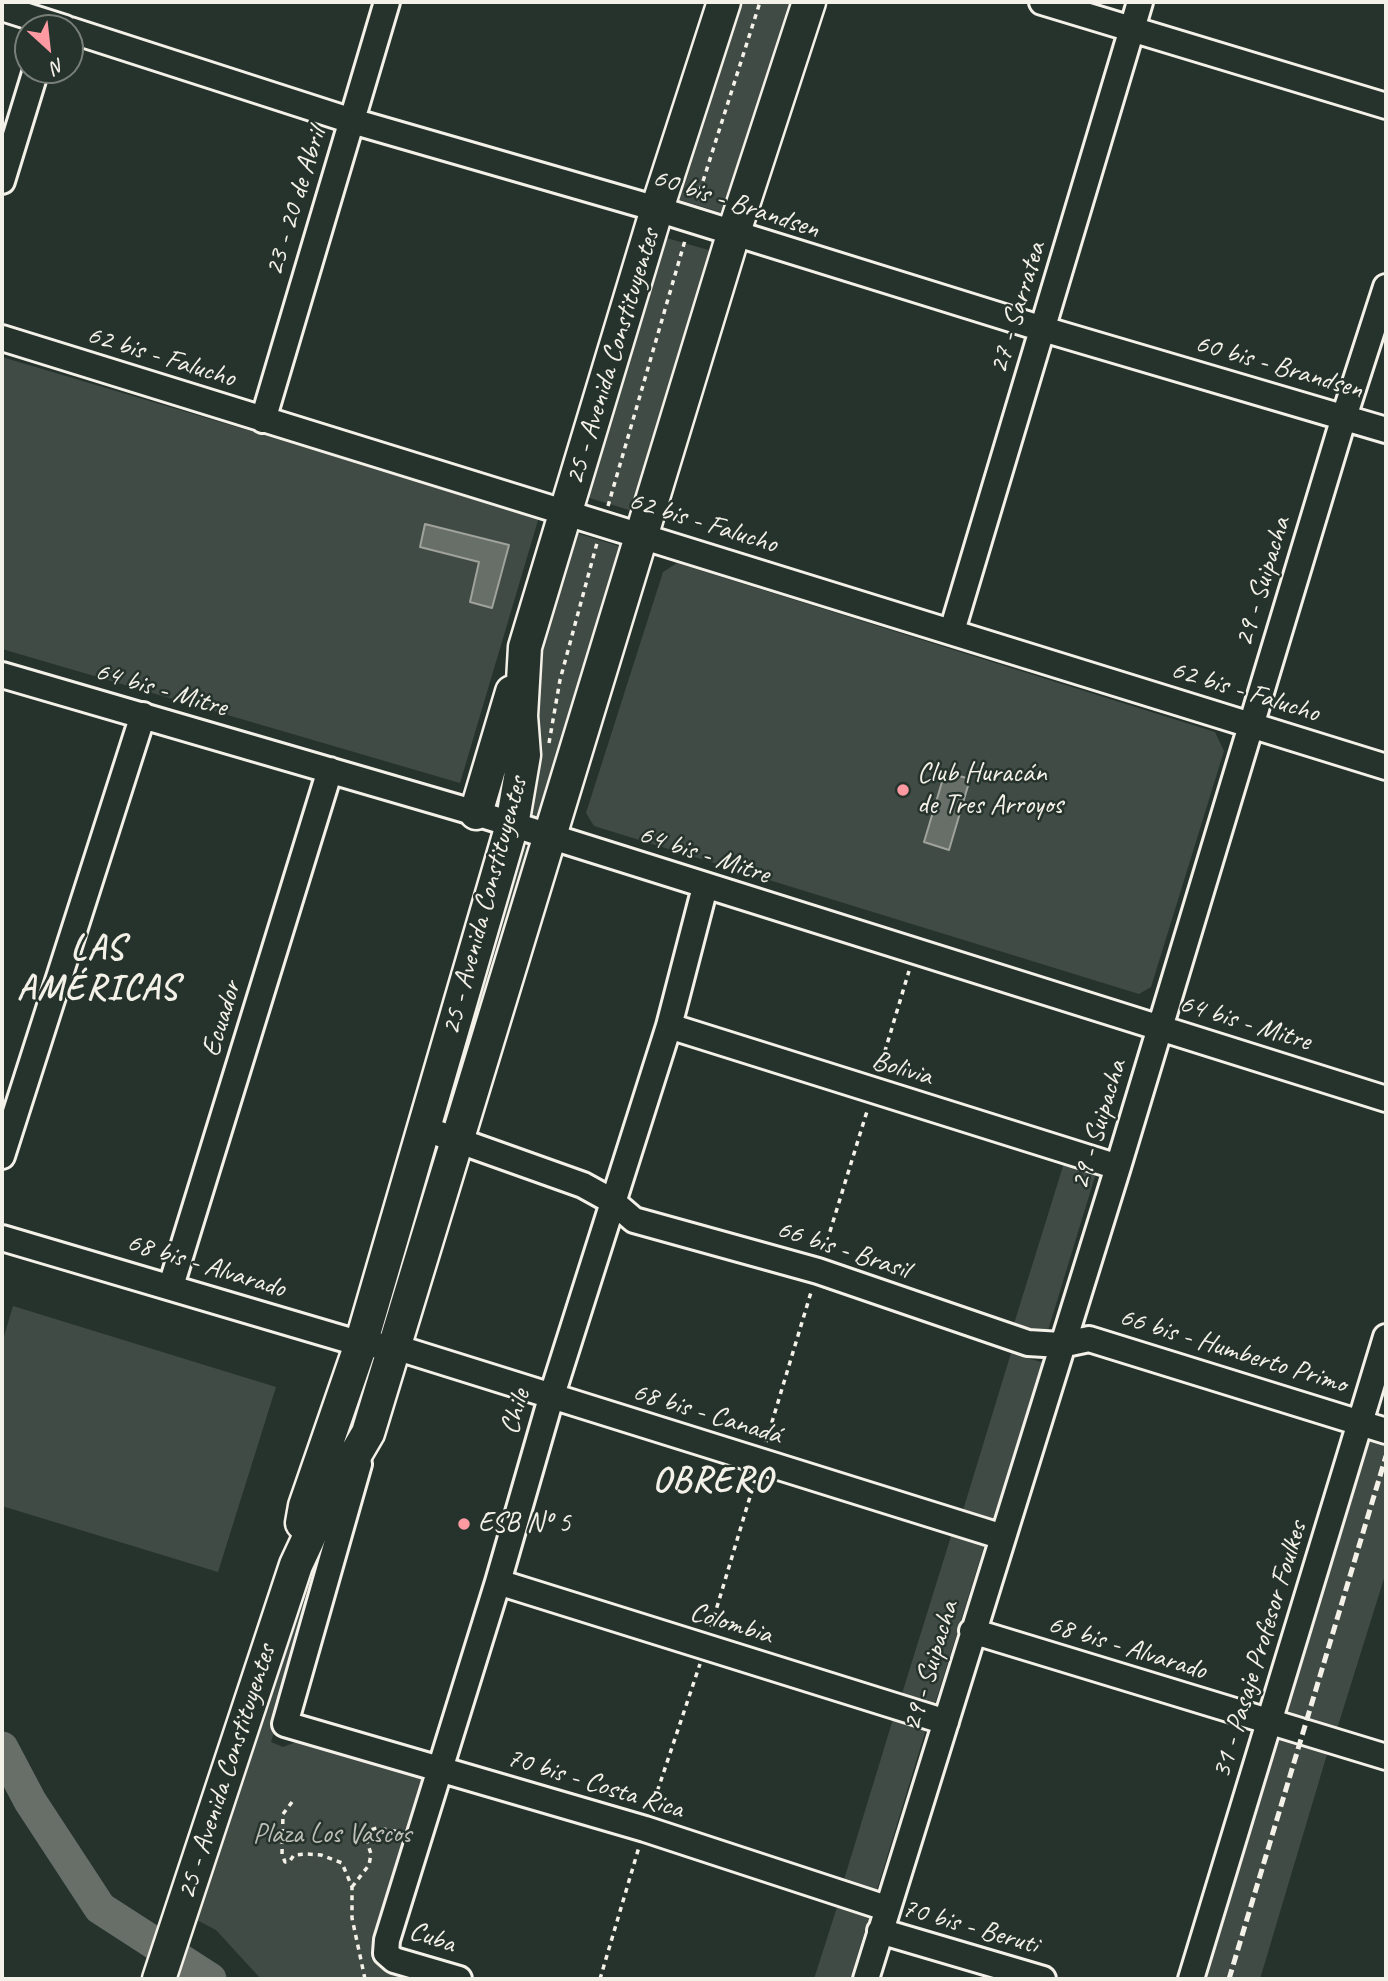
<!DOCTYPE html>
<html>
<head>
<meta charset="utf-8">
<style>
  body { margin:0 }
  #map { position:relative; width:1388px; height:1981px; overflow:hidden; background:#26332d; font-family:Caveat,sans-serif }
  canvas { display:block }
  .frame { position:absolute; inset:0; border:4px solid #f4f1e8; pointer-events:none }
  .north { position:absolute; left:14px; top:14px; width:70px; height:70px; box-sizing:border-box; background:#26332d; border:2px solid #787f78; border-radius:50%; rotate:153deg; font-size:19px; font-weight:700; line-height:28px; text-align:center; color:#f4f1e8 }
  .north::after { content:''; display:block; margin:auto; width:24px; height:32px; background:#ff9aa2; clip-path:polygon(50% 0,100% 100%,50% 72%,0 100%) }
</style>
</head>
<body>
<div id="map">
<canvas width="1388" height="1981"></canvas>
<div class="frame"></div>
<div class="north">N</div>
</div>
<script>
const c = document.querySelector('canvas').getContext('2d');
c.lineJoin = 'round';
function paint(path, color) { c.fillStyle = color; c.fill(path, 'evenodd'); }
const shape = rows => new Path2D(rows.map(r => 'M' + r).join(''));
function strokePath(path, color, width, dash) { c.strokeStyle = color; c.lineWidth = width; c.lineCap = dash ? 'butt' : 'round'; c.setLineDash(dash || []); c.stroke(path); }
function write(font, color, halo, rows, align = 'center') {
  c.font = font + ' Caveat,sans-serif'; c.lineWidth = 5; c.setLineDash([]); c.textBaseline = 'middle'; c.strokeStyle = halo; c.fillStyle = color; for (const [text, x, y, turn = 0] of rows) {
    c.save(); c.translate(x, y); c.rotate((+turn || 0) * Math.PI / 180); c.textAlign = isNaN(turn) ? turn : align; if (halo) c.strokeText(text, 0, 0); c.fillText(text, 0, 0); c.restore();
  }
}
const green = shape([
  [735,2,796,2,726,214,671,197],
  [663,237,719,253,639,513,583,496],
  [2,357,539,517,460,783,2,649],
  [573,532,628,549,538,821,528,818,533,677],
  [677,563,1215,732,1224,751,1151,987,1139,994,594,826,586,813,663,572],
  [524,846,536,850,451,1125,439,1122],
  [432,1146,445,1149,388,1332,376,1328],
  [1064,1163,1096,1173,1046,1337,1013,1327],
  [13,1306,276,1387,218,1572,2,1506,2,1343],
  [1011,1353,1044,1363,994,1527,961,1517],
  [1368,1439,1386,1445,1386,1572,1337,1729,1282,1712],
  [347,1489,271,1742,283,1747,307,1738,420,1775,425,1781,371,1959,434,1979,261,1979,216,1930,195,1919,320,1537],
  [952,1533,985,1543,934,1707,901,1697],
  [893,1719,926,1729,876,1893,843,1883],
  [1273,1735,1328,1751,1260,1979,1200,1979],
  [838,1904,870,1914,850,1979,814,1979]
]);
const water = shape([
  [425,524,509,545,492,608,470,602,479,562,420,547,425,524],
  [945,772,970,779,949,850,924,842,945,772]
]);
const river = shape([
  [2,1748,30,1801,100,1908,210,1979]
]);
const path = shape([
  [697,200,760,2],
  [608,506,686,237],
  [549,743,560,680,597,543],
  [879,1071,909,971],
  [824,1251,868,1108],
  [766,1442,812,1289],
  [711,1627,755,1480],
  [292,1802,283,1814,282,1854,285,1862,289,1862,294,1855,306,1854,321,1855,342,1863,352,1887,352,1918,365,1979],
  [651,1810,700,1664],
  [352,1887,369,1865,371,1854,364,1832,377,1828,400,1832],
  [600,1979,639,1847]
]);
const minor = shape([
  [1042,2,1386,106],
  [2,8,65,28],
  [70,30,352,121,657,209,1043,329,1386,430],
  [2,181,36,70],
  [2,338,1386,767],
  [263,420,387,2],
  [952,631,1140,2],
  [2,675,476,813,1386,1099],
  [669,1026,1118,1167],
  [423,1128,583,1185,612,1201,634,1220,818,1271,1028,1343,1061,1345,1089,1339,1386,1431],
  [2,1156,143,715],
  [2,1238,361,1344,395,1347,1003,1537],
  [171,1286,330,770],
  [359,1464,285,1724,645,1829,886,1908],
  [498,1582,946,1722],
  [972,1631,1386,1757],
  [880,1931,1043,1979],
  [459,1979,394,1960,386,1953,387,1940,498,1582,551,1398,669,1026,705,887],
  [866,1979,1118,1167,1344,417,1386,287],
  [1191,1979,1386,1337]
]);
const major = shape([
  [476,813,512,692],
  [302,1523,305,1506,361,1344,512,825,524,755,521,716,525,647,657,209,724,2],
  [159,1979,296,1565,317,1520,368,1433,733,235,809,2]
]);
const rail = shape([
  [1229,1979,1386,1456]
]);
const markers = [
  [903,790,7,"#ff9aa2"],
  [464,1524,7,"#ff9aa2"]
];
const streetNames = [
  ["23 - 20 de Abril",296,202,-73],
  ["60 bis - Brandsen",736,204,18],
  ["27 - Sarratea",1018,308,-73],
  ["62 bis - Falucho",161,357,17],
  ["25 - Avenida Constituyentes",613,357,-73],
  ["60 bis - Brandsen",1279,367,16],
  ["62 bis - Falucho",703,523,17],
  ["29 - Suipacha",1263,582,-73],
  ["64 bis - Mitre",161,690,16],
  ["62 bis - Falucho",1245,692,17],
  ["64 bis - Mitre",704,855,18],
  ["25 - Avenida Constituyentes",485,906,-75],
  ["Ecuador",222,1019,-73],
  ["64 bis - Mitre",1245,1023,17],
  ["Bolivia",902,1069,17],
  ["29 - Suipacha",1099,1125,-73],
  ["66 bis - Brasil",843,1250,18],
  ["68 bis - Alvarado",206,1266,17],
  ["66 bis - Humberto Primo",1233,1351,17],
  ["Chile",516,1412,-74],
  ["68 bis - Canadá",707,1414,17],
  ["Colombia",731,1624,17],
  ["68 bis - Alvarado",1127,1648,17],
  ["31 - Pasaje Profesor Foulkes",1260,1650,-73],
  ["29 - Suipacha",931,1666,-73],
  ["25 - Avenida Constituyentes",227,1772,-72],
  ["70 bis - Costa Rica",595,1784,17],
  ["70 bis - Beruti",970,1927,16],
  ["Cuba",432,1938,19]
];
const poiNames = [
  ["Club Huracán",917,774],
  ["de Tres Arroyos",917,806],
  ["ESB Nº 5",478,1524]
];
const parkNames = [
  ["Plaza Los Vascos",332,1835]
];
const districtNames = [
  ["LAS",98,950],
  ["AMÉRICAS",98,990],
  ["OBRERO",713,1482]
];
paint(green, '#414b45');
paint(water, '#676f68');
strokePath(water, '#9fa39b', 2);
strokePath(river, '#676f68', 33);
strokePath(minor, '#f4f1e8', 30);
strokePath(major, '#f4f1e8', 37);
strokePath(path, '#f4f1e8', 3.5, [5, 5]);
strokePath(minor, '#26332d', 24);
strokePath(major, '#26332d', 32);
strokePath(rail, '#f4f1e8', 5, [10, 5]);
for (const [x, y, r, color] of markers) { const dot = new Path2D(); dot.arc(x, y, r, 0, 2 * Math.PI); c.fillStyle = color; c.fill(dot); strokePath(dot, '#26332d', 2.5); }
write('28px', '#f4f1e8', '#26332d', streetNames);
write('28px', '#f4f1e8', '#26332d', poiNames, 'left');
write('28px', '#bebfb7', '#26332d', parkNames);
c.letterSpacing = '2px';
write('bold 35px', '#f4f1e8', '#26332d', districtNames);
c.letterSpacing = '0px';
</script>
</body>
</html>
